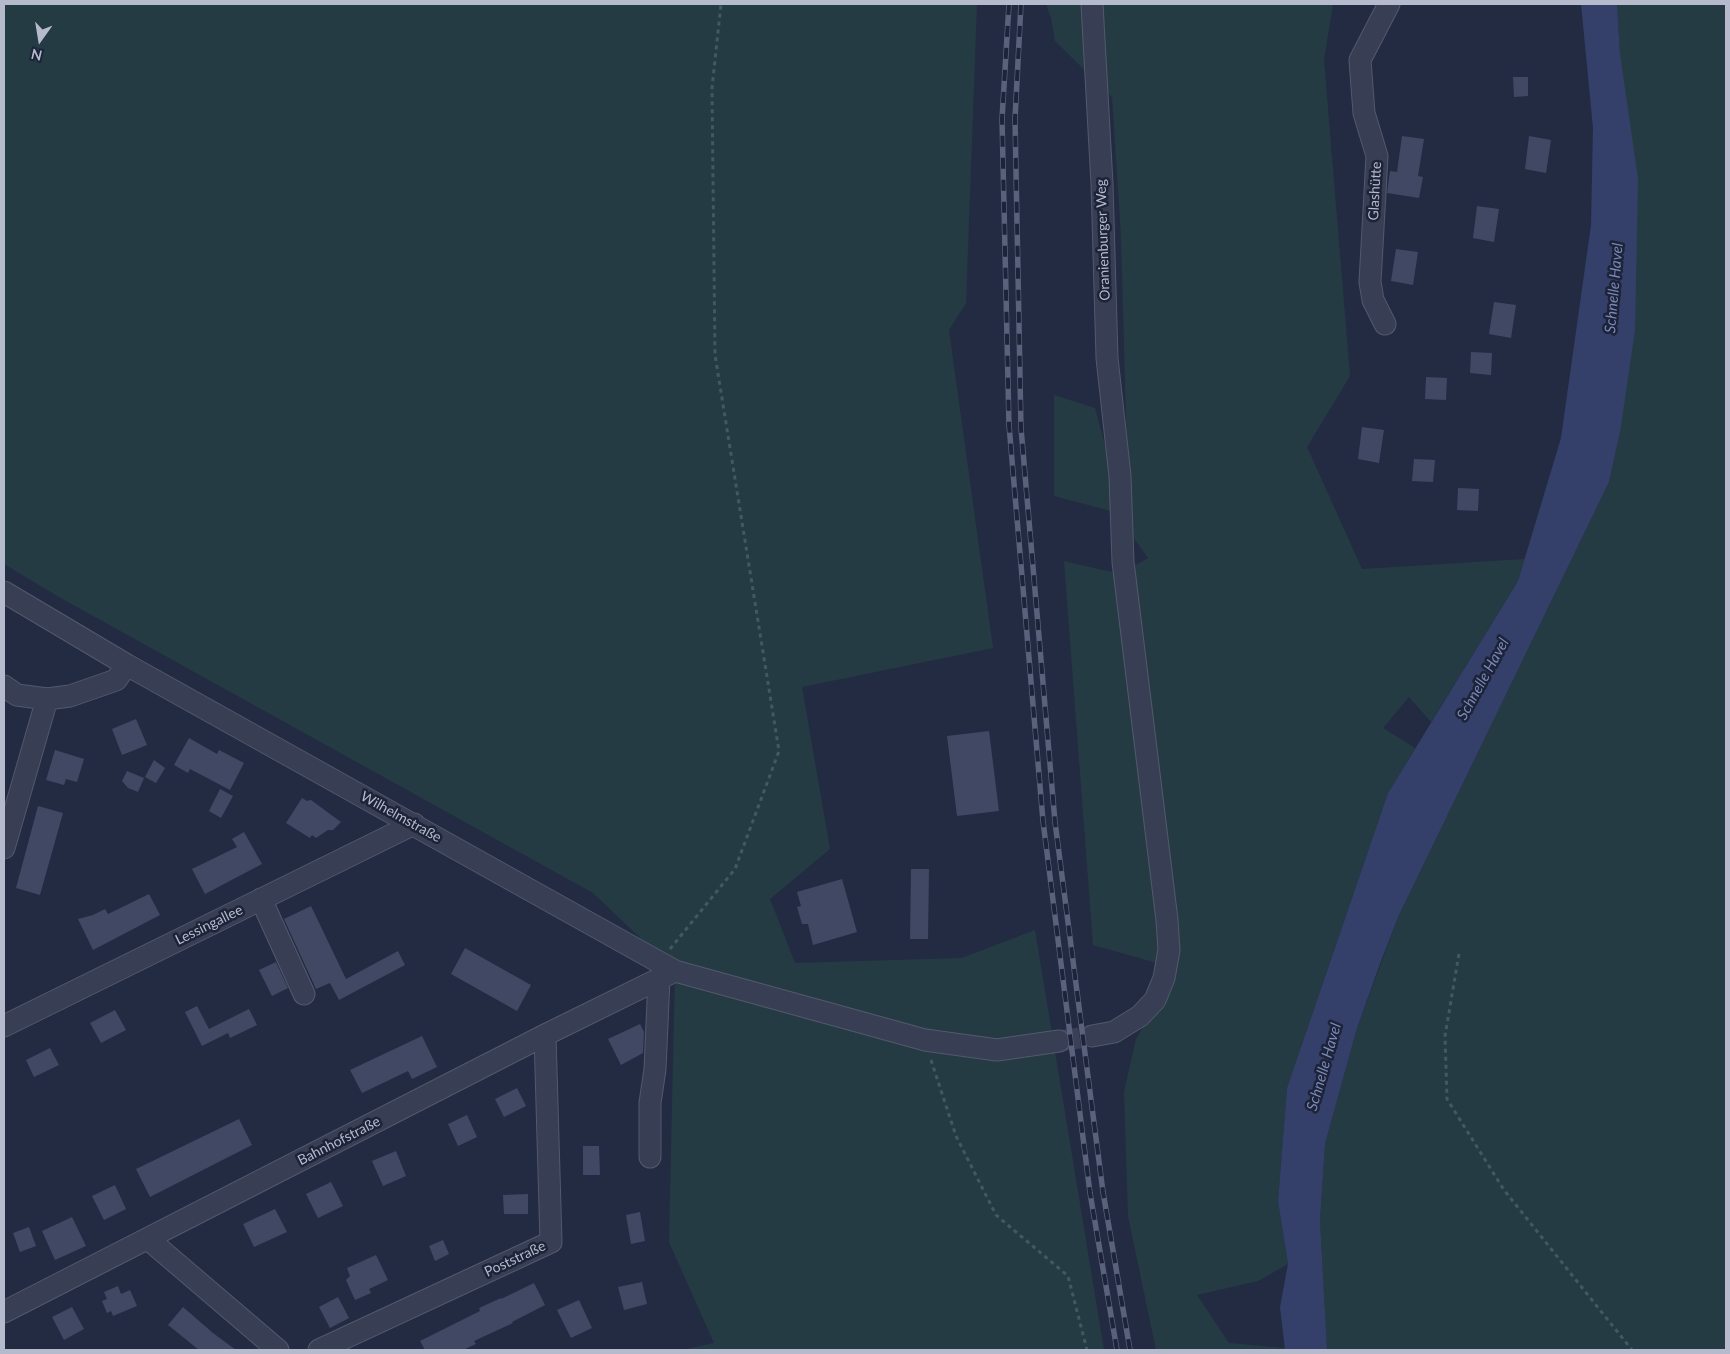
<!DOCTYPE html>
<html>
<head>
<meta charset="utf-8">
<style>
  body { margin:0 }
  #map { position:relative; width:1730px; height:1354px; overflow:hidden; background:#232b43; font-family:Lato,sans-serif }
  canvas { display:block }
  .frame { position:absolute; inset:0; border:5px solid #b5bacd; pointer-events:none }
  .north { position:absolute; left:15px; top:15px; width:50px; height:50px; -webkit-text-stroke:4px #1d2338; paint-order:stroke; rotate:193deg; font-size:14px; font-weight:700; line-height:20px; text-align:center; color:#b5bacd }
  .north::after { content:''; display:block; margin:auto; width:18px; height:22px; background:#b5bacd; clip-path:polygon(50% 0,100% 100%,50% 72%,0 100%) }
</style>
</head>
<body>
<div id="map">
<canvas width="1730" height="1354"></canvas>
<div class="frame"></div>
<div class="north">N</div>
</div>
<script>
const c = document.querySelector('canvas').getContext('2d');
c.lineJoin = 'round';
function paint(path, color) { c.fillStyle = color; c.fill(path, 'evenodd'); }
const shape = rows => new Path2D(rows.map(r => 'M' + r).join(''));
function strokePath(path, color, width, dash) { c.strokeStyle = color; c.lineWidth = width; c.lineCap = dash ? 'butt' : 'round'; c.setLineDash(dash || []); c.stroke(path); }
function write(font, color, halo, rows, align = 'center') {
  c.font = font + ' Lato,sans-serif'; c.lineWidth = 5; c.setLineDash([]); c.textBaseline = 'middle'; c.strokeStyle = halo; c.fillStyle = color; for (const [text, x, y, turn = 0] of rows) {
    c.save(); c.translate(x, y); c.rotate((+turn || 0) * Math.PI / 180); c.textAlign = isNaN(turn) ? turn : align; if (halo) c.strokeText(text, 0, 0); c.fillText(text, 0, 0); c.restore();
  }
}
const green = shape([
  [4,4,977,4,966,303,949,330,993,648,802,687,830,849,770,899,795,963,962,958,1035,930,1104,1350,681,1350,714,1343,669,1242,675,971,593,893,59,597,4,564],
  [1046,4,1333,4,1324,60,1350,376,1307,447,1362,569,1525,559,1518,581,1431,722,1409,697,1383,728,1415,748,1388,793,1287,1088,1278,1201,1288,1264,1258,1281,1197,1295,1229,1343,1285,1348,1285,1350,1156,1350,1128,1216,1124,1092,1136,1039,1178,969,1093,945,1064,561,1120,574,1148,558,1115,512,1054,496,1054,395,1095,408,1117,490,1128,491,1121,236,1112,97,1055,41,1051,18],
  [1617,4,1726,4,1726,1350,1327,1350,1320,1220,1325,1144,1357,1028,1399,915,1609,482,1620,432,1620,54]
]);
const water = shape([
  [1581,4,1617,4,1620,54,1638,179,1635,330,1620,432,1609,482,1399,915,1381,961,1357,1028,1325,1144,1320,1220,1327,1350,1285,1350,1280,1307,1288,1264,1278,1201,1287,1088,1388,793,1518,581,1561,438,1591,225,1593,128]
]);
const building = shape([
  [1513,77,1528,77,1528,96,1514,97],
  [1402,136,1424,139,1418,176,1423,177,1419,198,1387,193,1390,171,1397,172],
  [1529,136,1551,140,1546,173,1525,169],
  [1477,206,1499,209,1494,242,1473,238],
  [1396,249,1418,252,1413,285,1391,281],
  [1494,302,1516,305,1511,338,1489,334],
  [1471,352,1492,353,1491,375,1470,373],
  [1426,377,1447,378,1446,400,1425,399],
  [1362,427,1384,430,1379,463,1358,459],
  [1414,459,1435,460,1433,482,1412,481],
  [1458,488,1479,489,1478,511,1457,510],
  [136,719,147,745,122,755,112,729],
  [989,731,999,811,957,816,947,736],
  [189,738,217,754,219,750,244,763,230,790,190,769,188,773,174,765],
  [55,750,84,759,77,782,66,779,64,785,46,780],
  [154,760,165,768,156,783,145,777],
  [127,771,144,778,138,792,128,788,122,781],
  [220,789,233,796,221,818,209,811],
  [302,798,307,801,311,800,341,822,333,830,328,830,316,838,312,835,310,838,286,823],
  [38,806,63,813,40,895,16,888],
  [244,832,262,864,205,894,192,869,237,847,232,839],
  [911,869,929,869,928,939,910,939],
  [842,879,857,932,813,945,808,924,802,924,797,907,801,906,797,892],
  [149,894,160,915,93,950,78,919,93,915,105,909,108,914],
  [311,906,346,979,398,951,405,965,339,1000,330,983,316,989,284,919],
  [465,948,531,985,517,1011,451,974],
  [276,962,288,988,272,996,259,970],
  [197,1006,209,1029,249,1009,257,1025,230,1038,228,1033,202,1046,185,1012],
  [115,1010,126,1030,101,1043,90,1023],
  [640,1024,644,1032,643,1053,621,1065,608,1039],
  [422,1036,437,1067,412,1079,408,1071,362,1093,350,1070],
  [50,1048,59,1065,34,1077,26,1060],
  [517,1088,526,1106,504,1117,495,1099],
  [467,1115,477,1137,458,1146,448,1124],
  [239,1119,252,1145,150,1197,136,1169],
  [583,1146,599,1146,600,1175,583,1175],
  [396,1151,406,1176,383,1186,372,1161],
  [331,1182,343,1206,318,1218,306,1194],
  [115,1185,126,1209,104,1220,92,1196],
  [528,1194,528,1214,504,1214,503,1195],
  [275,1209,287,1232,254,1247,243,1224],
  [640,1212,645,1241,631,1244,626,1215],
  [72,1217,86,1246,55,1260,42,1231],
  [29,1227,36,1246,20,1252,13,1233],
  [443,1240,449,1254,435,1261,429,1246],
  [376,1255,388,1280,369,1289,371,1293,355,1300,346,1280,350,1276,347,1268],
  [642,1282,647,1304,624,1310,618,1287],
  [534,1283,545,1305,512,1322,513,1323,474,1341,476,1344,463,1350,425,1350,420,1341,480,1311,479,1308,501,1298,501,1299],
  [118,1286,121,1294,130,1290,137,1306,113,1316,111,1311,107,1313,102,1301,107,1299,104,1292],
  [338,1297,349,1318,330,1328,319,1307],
  [579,1300,592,1328,571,1338,557,1310],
  [72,1307,84,1329,64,1340,52,1317],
  [183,1307,213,1333,236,1350,199,1350,168,1325]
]);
const minorTunnel = shape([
  [1059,1041,1092,1036]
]);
const path = shape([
  [670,949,735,869,779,751,715,355,712,88,721,4],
  [1459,954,1445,1036,1447,1099,1504,1190,1632,1350],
  [931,1060,956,1136,996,1215,1068,1276,1087,1350]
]);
const minor = shape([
  [1092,4,1102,184,1107,358,1120,476,1123,562,1167,920,1169,950,1164,978,1155,1000,1140,1016,1114,1032,1092,1036],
  [1385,324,1373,300,1370,282,1377,156,1364,113,1360,60,1389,4],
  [4,592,127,665,675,971,925,1040,997,1050,1059,1041],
  [4,686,17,695,47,699,70,696,116,680,127,665],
  [4,848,47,699],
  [261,899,304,994],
  [4,1026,414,824],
  [650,1157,650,1103,655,1069,659,979],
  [148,1239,278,1350],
  [4,1312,545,1035,675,971],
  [319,1350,551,1242,545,1035]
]);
const rail = shape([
  [1009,4,1002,119,1009,425,1043,821,1090,1193,1117,1350],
  [1021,4,1015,119,1021,428,1055,822,1103,1192,1130,1350]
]);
const streetNames = [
  ["Glashütte",1375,191,-87],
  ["Oranienburger Weg",1103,240,-92],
  ["Wilhelmstraße",401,817,29],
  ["Lessingallee",209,925,-26],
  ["Bahnhofstraße",339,1141,-27],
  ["Poststraße",515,1259,-25]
];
const waterNames = [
  ["Schnelle Havel",1614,288,-85],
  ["Schnelle Havel",1483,679,-61],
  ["Schnelle Havel",1324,1067,-74]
];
paint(green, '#253b44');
paint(water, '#34406a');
paint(building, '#404864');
strokePath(minorTunnel, '#394058', 21, [21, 11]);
strokePath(minor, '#53596d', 23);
strokePath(path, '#445861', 3, [4, 4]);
strokePath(minor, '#383e53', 21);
strokePath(rail, '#5a617a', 5.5);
strokePath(rail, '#1d2338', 4, [11]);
write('14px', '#b5bacd', '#1d2338', streetNames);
write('italic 15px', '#7a89b7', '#1d2338', waterNames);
</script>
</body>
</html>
